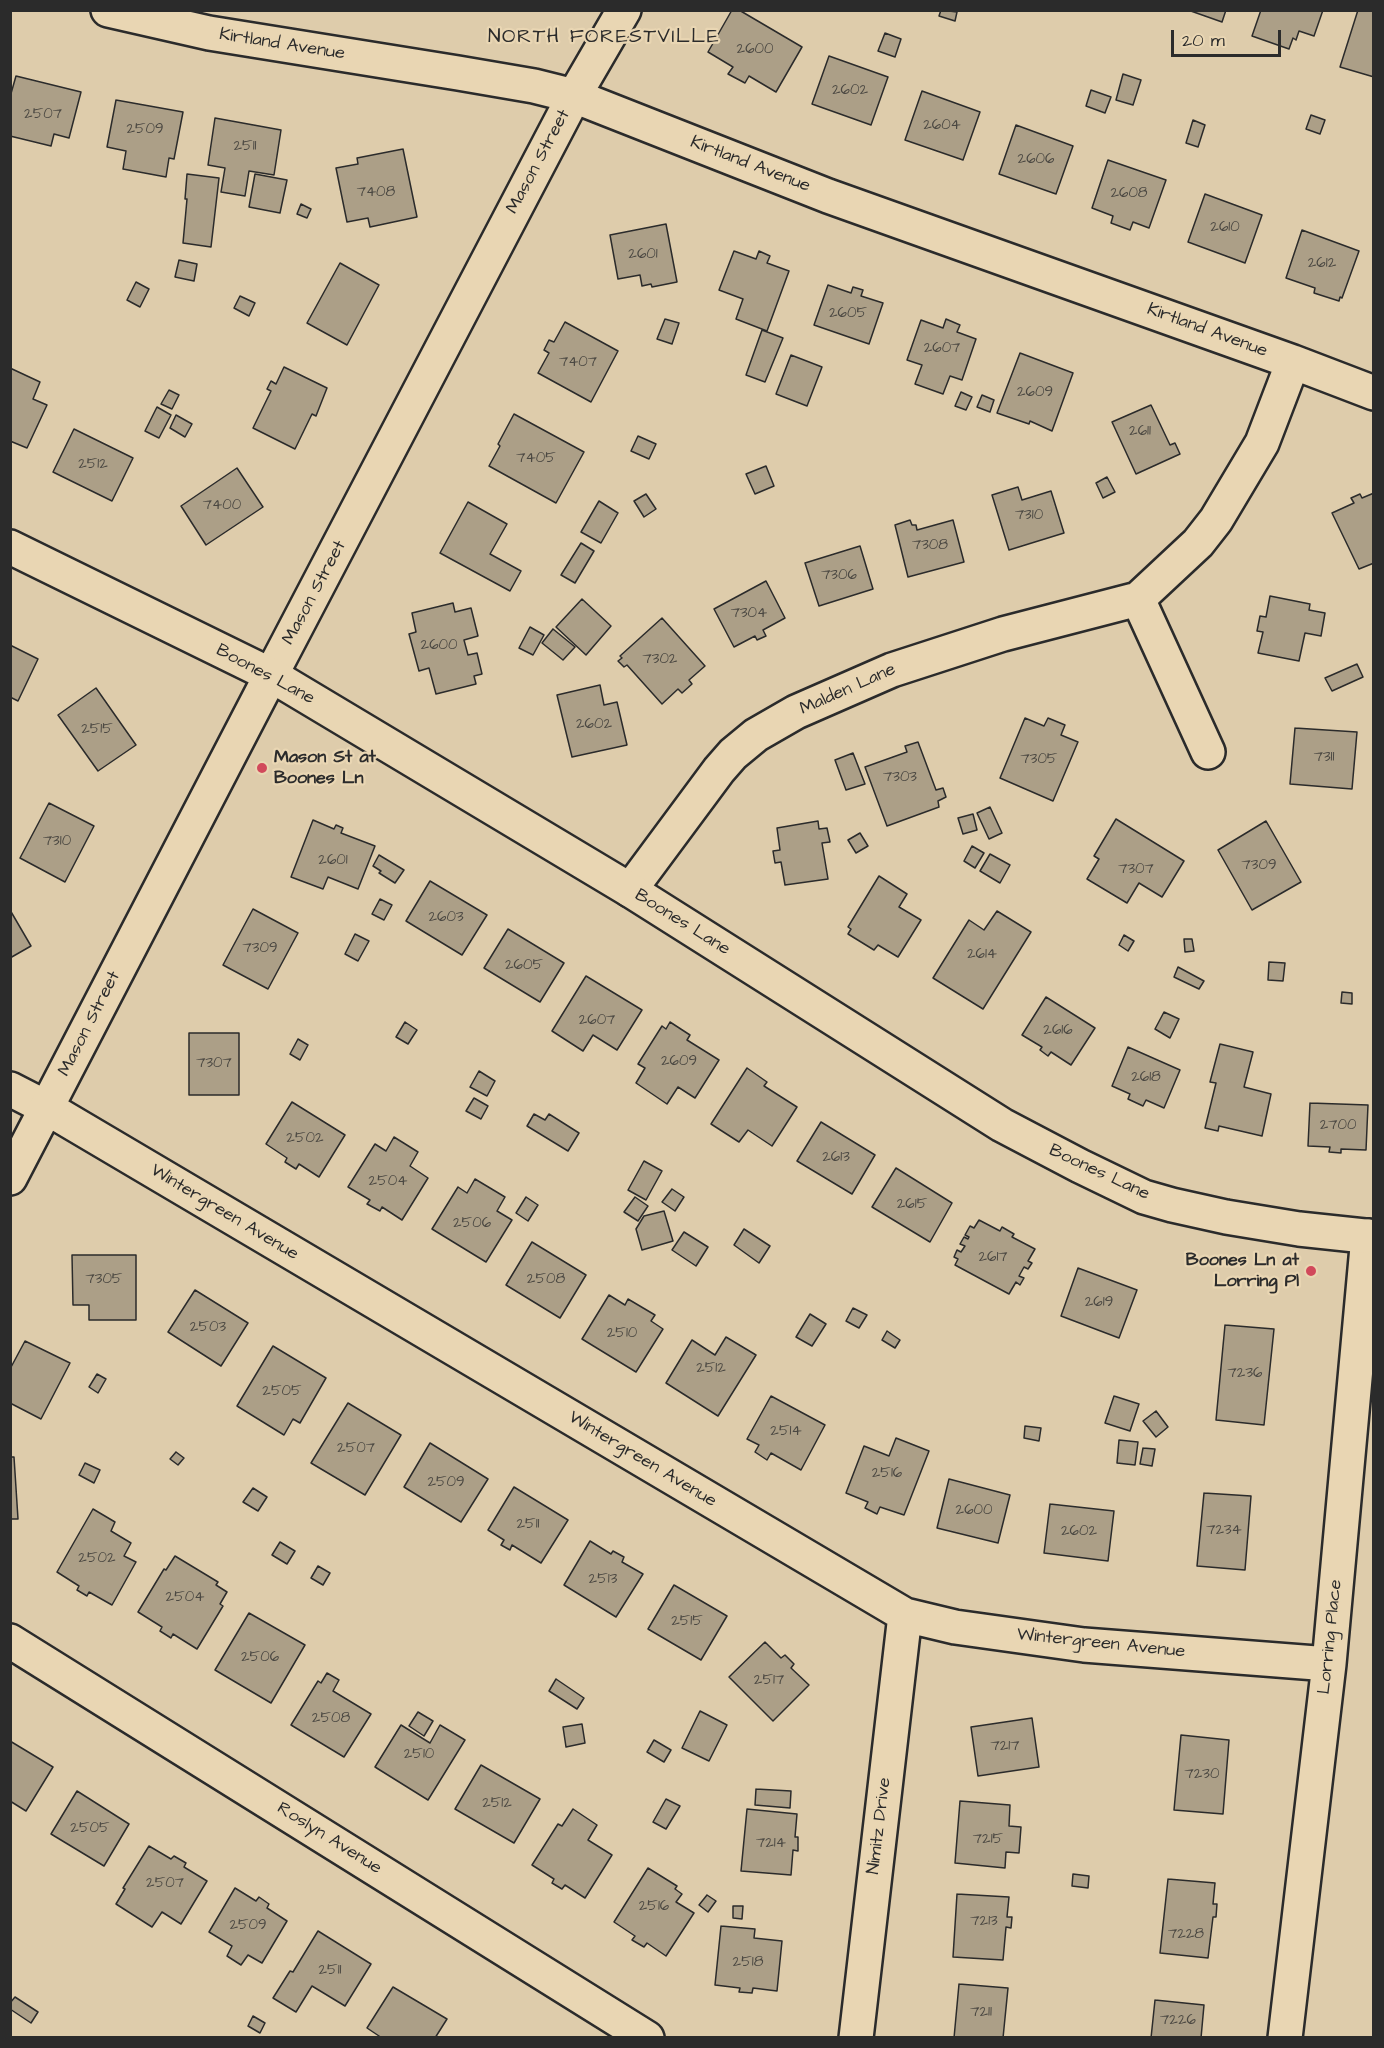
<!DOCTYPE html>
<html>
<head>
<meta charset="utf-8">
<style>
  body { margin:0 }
  #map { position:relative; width:1384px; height:2048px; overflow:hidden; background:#deccab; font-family:"Architects Daughter",sans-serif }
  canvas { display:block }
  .frame { position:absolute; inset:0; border:12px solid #2b2b2b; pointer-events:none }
  .scale { position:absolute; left:1171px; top:30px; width:110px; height:27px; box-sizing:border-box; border:3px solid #2b2b2b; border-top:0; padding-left:8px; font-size:18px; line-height:21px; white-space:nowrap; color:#2b2b2b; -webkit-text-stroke:4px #e9d6b3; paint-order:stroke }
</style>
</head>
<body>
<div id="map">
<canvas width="1384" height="2048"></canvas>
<div class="frame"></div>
<div class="scale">20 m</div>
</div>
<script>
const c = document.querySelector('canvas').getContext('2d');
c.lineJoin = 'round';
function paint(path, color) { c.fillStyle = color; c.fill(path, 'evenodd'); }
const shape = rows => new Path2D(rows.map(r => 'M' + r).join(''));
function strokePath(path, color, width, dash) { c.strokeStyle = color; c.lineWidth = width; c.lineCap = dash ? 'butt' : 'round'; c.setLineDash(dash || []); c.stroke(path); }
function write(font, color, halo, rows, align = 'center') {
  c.font = font + ' "Architects Daughter",sans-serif'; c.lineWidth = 4.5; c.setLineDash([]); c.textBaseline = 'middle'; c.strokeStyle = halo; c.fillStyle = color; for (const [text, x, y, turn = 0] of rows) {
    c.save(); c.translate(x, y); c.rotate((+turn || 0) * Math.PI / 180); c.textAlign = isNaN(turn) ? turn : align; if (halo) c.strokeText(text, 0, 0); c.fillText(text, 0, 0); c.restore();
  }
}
const building = shape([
  [732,10,739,10,802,47,776,92,749,76,745,83,728,74,733,67,708,52,732,10],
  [941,10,957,12,955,21,939,16,941,10],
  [1188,10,1226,10,1222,22,1188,10],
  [1261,10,1323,10,1314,36,1299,31,1296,40,1293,38,1289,49,1252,36,1261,10],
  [1358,10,1374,11,1374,77,1340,67,1358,10],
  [885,33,901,39,895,57,878,51,885,33],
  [829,56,888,77,871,125,812,104,829,56],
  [1123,74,1141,80,1133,105,1116,100,1123,74],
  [16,76,81,92,69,138,54,134,51,146,10,136,10,97,16,76],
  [1091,90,1111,97,1105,113,1086,106,1091,90],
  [922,91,980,112,963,160,905,140,922,91],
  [116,100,183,112,174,159,169,158,166,177,123,169,126,151,107,147,116,100],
  [1311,115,1325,120,1320,134,1306,129,1311,115],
  [215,118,281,130,274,175,249,171,245,196,221,192,225,168,208,165,215,118],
  [1193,120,1205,125,1198,147,1186,143,1193,120],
  [1016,125,1073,146,1056,194,999,174,1016,125],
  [403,149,417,217,370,227,368,218,347,222,336,168,358,164,357,158,403,149],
  [1108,160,1166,180,1149,228,1133,222,1130,230,1111,223,1113,216,1092,208,1108,160],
  [187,174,219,178,211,247,183,243,187,199,185,199,187,174],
  [255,174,287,180,280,213,249,207,255,174],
  [1205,194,1262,215,1245,263,1188,242,1205,194],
  [301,204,311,209,307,218,297,214,301,204],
  [666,224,677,282,652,287,651,284,642,286,640,275,618,279,610,235,666,224],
  [1302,230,1359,251,1342,298,1340,297,1339,301,1314,293,1315,288,1286,278,1302,230],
  [734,251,756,259,759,251,770,256,767,263,789,271,767,331,736,319,743,299,719,290,734,251],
  [179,260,197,264,194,281,175,277,179,260],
  [340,263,379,285,347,345,307,323,340,263],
  [136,282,149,289,140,307,127,300,136,282],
  [828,285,851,293,853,287,863,290,861,296,883,303,869,344,814,325,828,285],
  [240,296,255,303,249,316,234,308,240,296],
  [665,319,679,323,672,344,657,339,665,319],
  [946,319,960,325,957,332,976,339,962,380,950,376,943,394,915,384,922,365,907,360,921,320,943,328,946,319],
  [565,322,618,351,591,402,538,373,549,353,544,350,549,340,554,342,565,322],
  [762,330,783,338,765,382,746,375,762,330],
  [1020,353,1073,373,1052,431,1030,421,1029,424,997,413,1020,353],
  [791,355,822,367,807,406,776,394,791,355],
  [284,367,327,388,316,416,312,414,295,449,253,428,271,391,267,389,271,381,276,384,284,367],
  [10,368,40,382,33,399,47,405,27,448,10,441,10,368],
  [169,390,179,395,172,409,161,404,169,390],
  [961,392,972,397,966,410,955,406,961,392],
  [982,395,994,400,990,412,977,407,982,395],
  [1151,405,1170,445,1175,443,1180,454,1136,474,1112,422,1151,405],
  [157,407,171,415,159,438,145,431,157,407],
  [514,414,584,452,556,503,489,466,500,446,498,444,514,414],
  [176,415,192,424,185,437,170,428,176,415],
  [74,429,133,458,112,501,53,472,74,429],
  [638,436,656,444,649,459,631,451,638,436],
  [766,466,774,486,755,494,746,474,766,466],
  [237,468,263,507,206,545,181,506,237,468],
  [1107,477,1115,492,1103,498,1096,483,1107,477],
  [1018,487,1022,500,1051,491,1064,533,1009,550,992,495,1018,487],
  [1374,493,1374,563,1359,569,1332,513,1354,503,1351,498,1360,494,1362,498,1374,493],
  [646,494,656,509,644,517,634,501,646,494],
  [599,501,618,513,601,543,581,532,599,501],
  [468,502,507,524,490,554,521,571,510,591,440,553,468,502],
  [910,520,912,525,916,525,917,530,953,520,964,562,908,577,895,525,910,520],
  [581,543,594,551,575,583,561,575,581,543],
  [860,546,873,589,819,606,805,563,860,546],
  [766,581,785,618,763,630,766,636,757,640,755,636,734,647,714,609,766,581],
  [1270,596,1310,604,1309,610,1325,613,1321,636,1305,633,1299,661,1258,653,1263,632,1257,631,1260,616,1266,617,1270,596],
  [582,599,611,626,586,655,556,627,582,599],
  [453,603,455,612,471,608,478,636,464,640,468,655,477,653,482,674,474,676,476,684,436,694,429,668,419,671,409,634,416,632,412,613,453,603],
  [662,618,705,666,689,680,692,684,682,693,678,689,662,704,627,665,624,667,618,661,622,658,620,656,662,618],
  [530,627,544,635,533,655,519,648,530,627],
  [553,629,575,647,563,660,542,643,553,629],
  [10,645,38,659,18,701,10,697,10,645],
  [1357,664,1363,677,1332,691,1325,678,1357,664],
  [600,685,604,705,617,702,627,745,572,757,557,695,600,685],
  [96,688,136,745,98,771,58,715,96,688],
  [1025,718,1044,726,1048,718,1065,725,1061,735,1078,742,1053,801,1000,778,1025,718],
  [1295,728,1357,732,1352,789,1290,784,1295,728],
  [918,742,936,790,943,788,946,797,938,801,939,807,887,826,865,767,907,752,905,746,918,742],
  [853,753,865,784,846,790,835,760,853,753],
  [49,803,94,826,65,882,20,858,49,803],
  [990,807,1002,833,989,839,977,813,990,807],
  [973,814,977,830,963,834,958,818,973,814],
  [1116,819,1184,861,1162,897,1139,883,1127,903,1087,879,1099,859,1094,856,1116,819],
  [313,820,334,829,336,825,343,828,341,833,375,846,358,889,328,877,323,889,291,877,313,820],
  [818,821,819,829,827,828,830,842,822,843,828,879,785,885,781,862,775,863,773,851,780,850,777,828,818,821],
  [1266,821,1301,882,1252,910,1218,850,1266,821],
  [860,833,868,846,856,853,848,840,860,833],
  [972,846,984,853,975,868,964,861,972,846],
  [990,854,1010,865,1000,883,980,871,990,854],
  [379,855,404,870,395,883,379,873,381,871,373,866,379,855],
  [879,876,907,894,899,907,921,920,898,957,878,945,874,950,848,934,851,929,848,927,879,876],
  [430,881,487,915,462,955,406,921,430,881],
  [380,899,392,905,384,920,372,914,380,899],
  [253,909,298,933,268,989,223,965,253,909],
  [10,910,31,946,10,958,10,910],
  [997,911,1031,932,983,1009,933,978,969,920,984,930,997,911],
  [508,929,564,963,540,1002,484,968,508,929],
  [355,934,369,941,358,961,345,954,355,934],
  [1124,935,1134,941,1128,951,1119,945,1124,935],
  [1184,939,1192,939,1194,951,1185,952,1184,939],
  [1269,962,1285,963,1283,981,1268,980,1269,962],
  [1178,967,1204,981,1199,989,1174,977,1178,967],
  [586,976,642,1010,617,1050,593,1035,583,1051,552,1031,586,976],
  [1342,992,1352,993,1352,1004,1341,1003,1342,992],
  [1046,997,1095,1028,1071,1065,1051,1052,1048,1056,1040,1050,1042,1047,1022,1035,1046,997],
  [1164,1012,1179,1019,1170,1038,1155,1029,1164,1012],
  [405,1022,417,1030,408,1044,396,1037,405,1022],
  [670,1022,690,1035,687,1040,719,1060,695,1098,678,1087,667,1104,636,1083,645,1068,638,1064,662,1026,666,1029,670,1022],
  [189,1033,239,1033,239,1095,189,1095,189,1033],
  [298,1039,308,1045,300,1060,290,1054,298,1039],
  [1220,1044,1253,1052,1244,1087,1271,1094,1262,1136,1219,1126,1218,1131,1205,1128,1216,1083,1210,1082,1220,1044],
  [1128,1047,1180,1070,1164,1108,1146,1100,1143,1106,1128,1099,1130,1094,1112,1086,1128,1047],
  [747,1068,767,1082,764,1086,797,1107,772,1146,748,1130,739,1142,711,1124,747,1068],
  [479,1071,495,1081,487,1096,470,1087,479,1071],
  [474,1098,488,1106,481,1119,466,1111,474,1098],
  [292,1102,345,1135,319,1177,299,1164,296,1169,285,1162,287,1158,266,1144,292,1102],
  [1310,1103,1368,1105,1366,1150,1341,1149,1341,1153,1329,1152,1330,1147,1308,1146,1310,1103],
  [534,1114,545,1120,549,1114,579,1133,568,1151,527,1126,534,1114],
  [821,1122,875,1155,852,1194,797,1161,821,1122],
  [394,1137,418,1152,410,1166,428,1178,402,1220,382,1207,380,1211,367,1204,370,1200,348,1187,375,1144,386,1151,394,1137],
  [644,1161,662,1171,646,1200,628,1190,644,1161],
  [896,1168,952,1203,930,1242,872,1207,896,1168],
  [475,1179,505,1197,497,1211,512,1220,486,1262,432,1229,458,1187,467,1193,475,1179],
  [672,1189,684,1197,675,1211,662,1202,672,1189],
  [526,1197,538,1205,528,1221,516,1213,526,1197],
  [635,1197,648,1206,638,1221,624,1212,635,1197],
  [664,1211,673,1241,642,1250,636,1229,644,1216,664,1211],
  [979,1220,1000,1231,1002,1227,1014,1234,1012,1237,1035,1249,1028,1261,1032,1263,1028,1269,1024,1267,1019,1276,1024,1278,1020,1285,1016,1282,1009,1294,955,1265,958,1259,954,1257,957,1250,961,1252,965,1246,960,1244,964,1237,968,1239,969,1237,965,1235,970,1226,974,1228,979,1220],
  [744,1229,770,1246,759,1263,734,1245,744,1229],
  [684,1232,708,1247,696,1266,672,1250,684,1232],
  [532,1242,586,1275,560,1318,506,1285,532,1242],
  [72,1255,136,1255,136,1320,89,1320,89,1305,73,1305,72,1255],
  [1078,1268,1137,1290,1119,1338,1061,1316,1078,1268],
  [195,1290,248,1323,221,1366,168,1332,195,1290],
  [609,1295,625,1305,628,1299,655,1315,651,1321,663,1329,636,1372,582,1339,609,1295],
  [853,1308,867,1315,859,1328,846,1321,853,1308],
  [810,1314,826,1324,812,1346,796,1337,810,1314],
  [1225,1325,1274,1329,1264,1425,1216,1420,1225,1325],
  [887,1331,900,1340,895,1348,882,1340,887,1331],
  [726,1337,756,1355,718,1416,666,1383,692,1340,715,1355,726,1337],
  [25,1341,70,1363,41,1419,10,1403,10,1369,25,1341],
  [273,1346,326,1378,300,1423,293,1419,284,1435,237,1406,273,1346],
  [97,1374,106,1379,98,1393,89,1387,97,1374],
  [771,1396,825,1425,801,1470,771,1453,767,1460,755,1452,759,1445,747,1439,771,1396],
  [1114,1396,1139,1404,1130,1431,1105,1423,1114,1396],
  [348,1403,401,1435,365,1495,311,1463,348,1403],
  [1156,1411,1168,1427,1156,1437,1143,1421,1156,1411],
  [1025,1426,1041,1428,1039,1441,1024,1438,1025,1426],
  [896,1438,929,1451,904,1515,880,1507,877,1514,865,1508,868,1502,846,1493,864,1446,889,1456,896,1438],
  [1119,1440,1138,1442,1135,1465,1117,1463,1119,1440],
  [430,1443,488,1479,461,1522,404,1487,430,1443],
  [1143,1448,1155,1449,1152,1466,1140,1464,1143,1448],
  [176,1452,184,1458,178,1465,170,1459,176,1452],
  [10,1457,14,1457,18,1519,10,1519,10,1457],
  [85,1463,100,1470,94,1483,79,1475,85,1463],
  [949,1479,1010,1495,998,1543,937,1528,949,1479],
  [514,1487,568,1520,541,1563,512,1545,510,1550,501,1545,504,1540,488,1530,514,1487],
  [253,1488,267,1497,258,1511,243,1502,253,1488],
  [1204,1493,1251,1496,1245,1570,1197,1566,1204,1493],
  [1050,1504,1114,1511,1108,1561,1044,1553,1050,1504],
  [93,1509,115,1522,111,1531,131,1543,124,1556,136,1562,112,1605,89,1592,87,1596,77,1590,79,1586,57,1572,93,1509],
  [590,1541,611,1554,613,1551,624,1557,622,1562,643,1574,616,1617,564,1585,590,1541],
  [280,1542,295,1551,287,1564,272,1555,280,1542],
  [175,1556,218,1582,216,1585,227,1592,220,1604,223,1606,197,1649,173,1634,171,1638,160,1631,162,1627,138,1612,164,1569,166,1570,175,1556],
  [318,1566,330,1573,323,1585,311,1578,318,1566],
  [674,1585,727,1616,701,1660,648,1629,674,1585],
  [249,1613,305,1645,271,1703,215,1670,249,1613],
  [765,1642,781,1658,785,1655,794,1664,791,1668,809,1685,773,1721,729,1677,765,1642],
  [327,1673,339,1680,333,1691,371,1714,344,1757,291,1725,318,1681,321,1683,327,1673],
  [556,1679,584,1698,577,1709,549,1691,556,1679],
  [700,1711,727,1725,709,1761,682,1748,700,1711],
  [418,1712,433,1721,424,1736,409,1726,418,1712],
  [1032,1718,1039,1767,978,1776,971,1727,1032,1718],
  [582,1724,585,1743,566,1747,563,1727,582,1724],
  [401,1725,430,1743,440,1725,465,1740,428,1800,375,1767,401,1725],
  [1181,1735,1229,1740,1223,1814,1174,1810,1181,1735],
  [654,1740,671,1750,664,1762,647,1752,654,1740],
  [10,1741,53,1767,26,1811,10,1801,10,1741],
  [481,1765,540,1799,514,1843,455,1809,481,1765],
  [756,1789,791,1791,790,1808,755,1805,756,1789],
  [77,1791,129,1824,104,1866,51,1834,77,1791],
  [666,1799,680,1806,666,1829,653,1822,666,1799],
  [960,1801,1010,1805,1009,1826,1021,1827,1019,1853,1006,1852,1005,1868,955,1863,960,1801],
  [573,1809,597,1825,588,1840,612,1855,585,1898,565,1885,562,1889,552,1883,554,1879,532,1865,558,1824,562,1826,573,1809],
  [747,1809,797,1814,795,1837,798,1837,798,1851,793,1850,791,1875,741,1871,747,1809],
  [149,1846,171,1859,174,1856,186,1863,184,1867,207,1881,181,1924,162,1912,152,1927,116,1904,125,1889,123,1888,149,1846],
  [648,1868,677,1886,675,1889,682,1894,676,1902,694,1913,666,1956,647,1943,644,1947,632,1940,635,1936,614,1922,648,1868],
  [1073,1874,1089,1876,1088,1888,1072,1886,1073,1874],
  [1168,1879,1215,1883,1213,1904,1217,1904,1216,1917,1213,1917,1208,1958,1160,1953,1168,1879],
  [235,1888,256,1901,259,1897,269,1904,267,1908,287,1921,262,1963,248,1955,241,1965,227,1956,232,1946,209,1932,235,1888],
  [957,1894,1009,1897,1007,1917,1012,1917,1011,1928,1006,1927,1003,1960,953,1957,957,1894],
  [707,1895,716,1901,708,1912,699,1905,707,1895],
  [733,1906,743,1906,742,1919,733,1918,733,1906],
  [721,1926,755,1929,754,1938,782,1941,777,1991,753,1988,752,1993,739,1992,740,1988,715,1985,721,1926],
  [318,1931,371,1964,345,2006,312,1986,296,2012,273,1998,290,1971,293,1972,318,1931],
  [959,1984,1008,1988,1003,2038,954,2038,959,1984],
  [393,1987,447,2019,435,2038,382,2038,367,2028,393,1987],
  [15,1997,38,2012,31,2023,10,2009,10,2003,15,1997],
  [1155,2000,1204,2005,1201,2038,1151,2038,1155,2000],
  [253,2016,265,2023,260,2033,248,2026,253,2016]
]);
const street = shape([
  [108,10,209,33,458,73,534,86,574,96,828,196,1293,362,1374,393],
  [1138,599,1208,752],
  [271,675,574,96,624,10],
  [630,890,719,770,733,754,756,735,796,712,892,670,1003,634,1138,599,1198,543,1216,520,1262,443,1293,362],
  [10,1089,47,1108,905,1615,955,1627,1084,1645,1329,1664],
  [10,1641,647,2038],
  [856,2038,905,1615],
  [1285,2038,1329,1664,1368,1236]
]);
const secondary = shape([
  [10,547,271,675,630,890,1002,1125,1080,1166,1144,1197,1172,1205,1226,1217,1299,1229,1374,1237],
  [10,1178,271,675]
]);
const markers = [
  [262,768,6,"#d1495b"],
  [1311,1271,6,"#d1495b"]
];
const numberNames = [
  ["2600",755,50],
  ["2602",850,91],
  ["2507",43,115],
  ["2604",942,126],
  ["2509",145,130],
  ["2511",245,147],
  ["2606",1036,160],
  ["7408",376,193],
  ["2608",1129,194],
  ["2610",1225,228],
  ["2601",643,255],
  ["2612",1322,264],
  ["2605",848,314],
  ["2607",942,349],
  ["7407",578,363],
  ["2609",1035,393],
  ["2611",1140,432],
  ["7405",536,459],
  ["2512",93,465],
  ["7400",222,506],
  ["7310",1029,516],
  ["7308",930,546],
  ["7306",839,576],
  ["7304",749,614],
  ["2600",439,646],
  ["7302",660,660],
  ["2602",594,725],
  ["2515",97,730],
  ["7311",1324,758],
  ["7305",1039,760],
  ["7303",900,778],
  ["7310",57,842],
  ["2601",333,861],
  ["7309",1259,866],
  ["7307",1136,870],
  ["2603",446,918],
  ["7309",260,949],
  ["2614",982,955],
  ["2605",524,966],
  ["2607",597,1021],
  ["2616",1058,1031],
  ["2609",679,1062],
  ["7307",214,1064],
  ["2618",1146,1078],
  ["2700",1338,1126],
  ["2502",305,1139],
  ["2613",836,1158],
  ["2504",388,1182],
  ["2615",912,1205],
  ["2506",472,1224],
  ["2617",993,1258],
  ["7305",104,1280],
  ["2508",546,1280],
  ["2619",1099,1303],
  ["2503",208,1328],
  ["2510",622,1334],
  ["2512",711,1369],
  ["7236",1245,1374],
  ["2505",282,1392],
  ["2514",786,1432],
  ["2507",356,1449],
  ["2516",887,1474],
  ["2509",446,1483],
  ["2600",974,1511],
  ["2511",528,1525],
  ["7234",1224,1531],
  ["2602",1079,1532],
  ["2502",97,1559],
  ["2513",603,1580],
  ["2504",185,1598],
  ["2515",687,1622],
  ["2506",260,1658],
  ["2517",769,1681],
  ["2508",331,1719],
  ["7217",1005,1747],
  ["2510",419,1755],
  ["7230",1202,1775],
  ["2512",497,1804],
  ["2505",90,1829],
  ["7215",988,1840],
  ["7214",771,1844],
  ["2507",165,1884],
  ["2516",654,1907],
  ["7213",984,1922],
  ["2509",248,1926],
  ["7228",1186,1935],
  ["2518",748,1963],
  ["2511",330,1971],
  ["7211",981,2013],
  ["7226",1178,2021]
];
const streetNames = [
  ["Kirtland Avenue",282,45,9],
  ["Mason Street",539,162,-62],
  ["Kirtland Avenue",750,165,21],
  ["Kirtland Avenue",1207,331,20],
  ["Mason Street",315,593,-62],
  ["Boones Lane",265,675,28],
  ["Malden Lane",848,690,-24],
  ["Boones Lane",682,923,32],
  ["Mason Street",90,1024,-63],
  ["Boones Lane",1099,1173,25],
  ["Wintergreen Avenue",224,1213,31],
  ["Wintergreen Avenue",642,1460,31],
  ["Lorring Place",1331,1637,-84],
  ["Wintergreen Avenue",1101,1644,6],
  ["Nimitz Drive",880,1826,-83],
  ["Roslyn Avenue",329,1839,32]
];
const poiNames = [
  ["Mason St at",274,758],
  ["Boones Ln",274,779],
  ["Boones Ln at",1299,1261,"right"],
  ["Lorring Pl",1299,1282,"right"]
];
const neighbourhoodNames = [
  ["NORTH FORESTVILLE",604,38]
];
paint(building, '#ac9f87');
strokePath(building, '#2b2b2b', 1.5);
strokePath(street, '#2b2b2b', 38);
strokePath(secondary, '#2b2b2b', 38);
strokePath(street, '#e9d6b3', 33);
strokePath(secondary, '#e9d6b3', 33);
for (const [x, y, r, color] of markers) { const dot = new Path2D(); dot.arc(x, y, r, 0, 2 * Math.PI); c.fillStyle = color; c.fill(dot); strokePath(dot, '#e9d6b3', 2); }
write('15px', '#4b4842', null, numberNames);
write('18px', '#2b2b2b', '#e9d6b3', streetNames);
write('bold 18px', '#2b2b2b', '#e9d6b3', poiNames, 'left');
c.letterSpacing = '1.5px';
write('20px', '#2b2b2b', '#e9d6b3', neighbourhoodNames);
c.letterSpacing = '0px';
</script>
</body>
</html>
